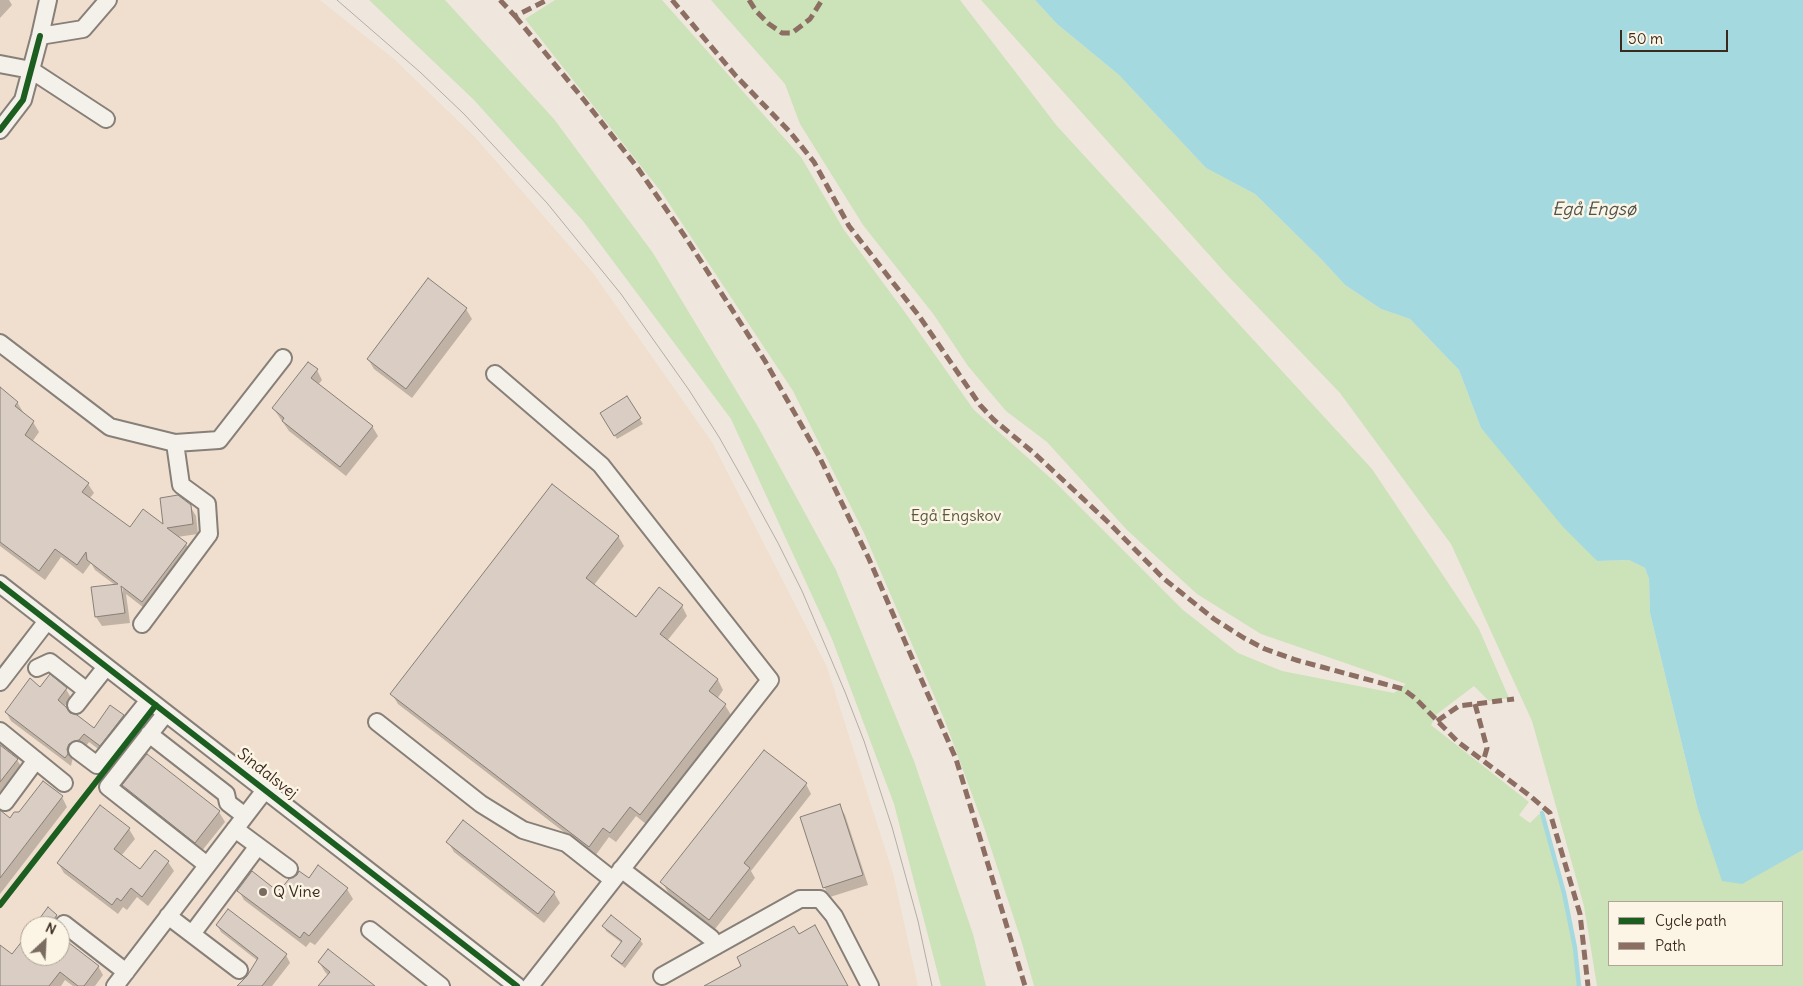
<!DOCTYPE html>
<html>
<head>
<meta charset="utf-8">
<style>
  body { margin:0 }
  #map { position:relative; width:1803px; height:986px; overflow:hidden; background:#efe7dd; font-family:Delius,sans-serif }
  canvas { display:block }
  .legend { position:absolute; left:1608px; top:901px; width:175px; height:65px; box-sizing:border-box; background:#fcf5e5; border:1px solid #afa495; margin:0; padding:6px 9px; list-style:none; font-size:15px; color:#3b2a1e }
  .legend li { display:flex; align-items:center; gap:10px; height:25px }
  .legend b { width:25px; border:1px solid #afa495 }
  .north { position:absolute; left:20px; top:916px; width:50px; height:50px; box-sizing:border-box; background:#fcf5e5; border:1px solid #afa495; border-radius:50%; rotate:25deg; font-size:14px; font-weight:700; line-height:20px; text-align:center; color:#3b2a1e }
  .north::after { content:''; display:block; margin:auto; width:18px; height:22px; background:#7a6c61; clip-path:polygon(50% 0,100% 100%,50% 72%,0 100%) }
  .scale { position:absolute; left:1620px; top:30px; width:108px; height:22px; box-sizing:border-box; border:2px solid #3b2a1e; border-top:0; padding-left:6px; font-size:15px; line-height:18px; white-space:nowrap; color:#3b2a1e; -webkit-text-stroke:4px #fcf5e5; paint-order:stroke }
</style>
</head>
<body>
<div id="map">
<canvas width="1803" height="986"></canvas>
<ul class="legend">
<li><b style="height:6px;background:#1b5e20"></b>Cycle path</li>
<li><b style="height:6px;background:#8d6e63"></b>Path</li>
</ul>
<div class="north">N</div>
<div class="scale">50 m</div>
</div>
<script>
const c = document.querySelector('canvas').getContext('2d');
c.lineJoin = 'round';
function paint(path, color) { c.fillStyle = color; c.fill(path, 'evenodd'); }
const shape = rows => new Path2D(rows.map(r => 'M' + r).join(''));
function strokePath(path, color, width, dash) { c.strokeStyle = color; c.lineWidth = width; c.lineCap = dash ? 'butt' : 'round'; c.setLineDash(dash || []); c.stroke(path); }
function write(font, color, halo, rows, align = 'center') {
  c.font = font + ' Delius,sans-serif'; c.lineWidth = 5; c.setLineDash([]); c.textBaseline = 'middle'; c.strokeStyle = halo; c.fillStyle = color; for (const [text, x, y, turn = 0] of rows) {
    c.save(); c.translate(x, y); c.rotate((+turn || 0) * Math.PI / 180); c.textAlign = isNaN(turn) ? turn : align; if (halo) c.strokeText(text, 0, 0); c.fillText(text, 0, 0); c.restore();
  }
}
const built = shape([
  [0,0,320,0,394,59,475,137,593,273,712,442,827,667,893,873,918,986,0,986],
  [30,926,60,926,60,956,30,956]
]);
const green = shape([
  [369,0,445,0,554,119,653,253,757,425,836,570,914,761,973,934,986,986,941,986,894,804,832,639,731,419,583,221,474,100],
  [555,0,662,0,801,157,844,230,904,311,974,410,1054,481,1183,610,1238,653,1282,671,1394,693,1406,684,1261,634,1197,594,1127,530,1047,442,1006,411,968,366,934,315,863,225,800,124,785,84,711,0,960,0,1057,126,1372,469,1479,629,1509,698,1489,701,1474,686,1437,714,1431,725,1529,802,1519,815,1530,823,1539,814,1545,819,1564,893,1575,948,1578,986,1034,986,1022,943,984,827,945,721,864,533,793,391,662,193,525,19],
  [981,0,1035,0,1057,24,1119,75,1206,168,1255,194,1322,260,1345,285,1381,309,1410,319,1459,370,1481,428,1597,561,1629,560,1645,568,1649,579,1650,613,1697,806,1742,883,1803,850,1803,986,1597,986,1584,906,1532,721,1451,544,1340,393,1228,276],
  [1609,902,1782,902,1782,965,1609,965]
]);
const water = shape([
  [1035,0,1803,0,1803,850,1742,884,1722,881,1697,806,1650,613,1649,579,1645,568,1629,560,1597,561,1564,528,1481,428,1459,370,1410,319,1381,309,1345,285,1322,260,1255,194,1206,168,1119,75,1057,24]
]);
const shadow = shape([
  [0,0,9,0,12,5,0,18],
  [466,309,472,319,412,398,374,369,368,359],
  [317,370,322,380,318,385,372,426,378,436,346,476,289,431,273,408],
  [0,389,17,402,23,412,22,413,33,422,39,432,32,442,88,484,94,493,89,499,130,529,164,527,190,506,196,516,198,534,177,537,186,544,192,554,148,611,126,594,130,623,102,626,96,617,115,585,95,570,91,563,83,574,61,557,45,580,0,546],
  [122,580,123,593,120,590],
  [627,398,643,424,617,439,602,414],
  [618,536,624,546,594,585,637,619,682,606,687,616,667,641,718,680,723,690,717,699,725,705,731,715,646,824,636,816,616,842,609,837,595,856,398,704,392,694],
  [41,688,66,689,71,698,64,707,69,714,94,729,123,716,128,725,105,754,89,742,84,749,74,753,71,766,11,721,6,712],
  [0,746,17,760,23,769,0,799],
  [806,784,811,794,751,871,755,878,715,929,668,892,662,882],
  [124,785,219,812,225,822,201,852,129,795],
  [62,797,67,807,0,894,0,812,10,819,20,813],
  [839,805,845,815,868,885,830,897,824,887],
  [129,829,135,839,121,856,140,871,168,862,174,871,148,906,137,897,127,910,123,907,118,914,64,873,58,863],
  [448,842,554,893,560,903,544,923,454,852],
  [347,889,353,899,315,945,310,942,306,947,244,900,239,891,281,892],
  [56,915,62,924,60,926,35,926],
  [611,917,640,940,643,944,625,968,615,960,612,956,622,943,606,931,604,926],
  [217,925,286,955,290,963,272,986,239,986,248,977,258,961,221,932],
  [30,933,30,956,60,956,60,938,98,966,103,975,95,986,73,986,65,980,61,986,0,986,0,946,13,956],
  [319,962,373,986,320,986,328,975,325,972]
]);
const stream = shape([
  [1542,813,1564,893,1575,948,1579,986]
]);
const building = shape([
  [428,278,467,308,406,389,367,359,428,278],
  [308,362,318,369,311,378,373,426,340,467,282,421,284,418,272,408,308,362],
  [0,387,18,402,15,406,34,421,25,435,89,483,82,492,130,527,143,509,163,524,160,498,178,495,191,505,193,524,167,528,187,543,142,602,121,586,125,613,95,617,91,587,118,584,87,560,86,552,77,565,55,549,39,571,0,542,0,387],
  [627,396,641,418,614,436,600,413,627,396],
  [552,484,619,536,586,578,636,617,659,587,683,605,660,634,718,679,709,691,726,704,640,815,630,807,610,833,603,828,589,847,390,694,552,484],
  [50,674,67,688,58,700,66,707,70,713,77,715,94,728,110,705,124,715,100,746,84,734,79,740,74,741,69,744,67,749,68,754,65,758,5,712,30,678,40,687,50,674],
  [0,745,18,759,0,782,0,745],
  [764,750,807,783,744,863,750,868,709,920,660,882,764,750],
  [147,754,220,811,195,843,122,785,147,754],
  [43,781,63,796,0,878,0,810,10,818,14,812,19,812,43,781],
  [840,804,863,875,823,888,800,817,840,804],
  [100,805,130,828,114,849,140,869,155,850,169,861,142,897,131,888,121,901,117,898,112,905,57,863,100,805],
  [463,820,555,892,538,914,446,842,463,820],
  [318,865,348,888,309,936,304,932,300,938,237,891,252,871,276,890,278,888,280,890,289,879,297,875,299,871,309,878,318,865],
  [48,907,57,915,49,926,34,926,48,907],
  [228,909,287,954,262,986,237,986,247,976,258,958,216,925,228,909],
  [611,915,641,939,622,964,611,956,622,941,602,926,611,915],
  [815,925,848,986,704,986,741,966,737,957,794,926,799,934,815,925],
  [30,931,30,956,60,956,60,936,99,966,84,986,78,986,60,972,49,986,0,986,0,945,12,954,30,931],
  [328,949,375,986,318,986,330,972,318,962,328,949]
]);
const minor = shape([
  [40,36,83,29,108,0],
  [0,64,31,70,106,119],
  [0,130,23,100,40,36,48,0],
  [0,343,110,427,175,443,219,440,283,358],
  [495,374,601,465,770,680,530,986],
  [0,584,517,986],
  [142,624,209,534,207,504,181,485,175,443],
  [37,668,50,662,87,691],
  [0,682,47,621],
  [76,705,106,667],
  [166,713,108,787,207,865],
  [377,722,481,804,523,830,566,843,613,880],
  [0,731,64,783],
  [149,734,226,794,228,803,245,816],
  [77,750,97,765,149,700],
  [5,802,36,760],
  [235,829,289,869],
  [621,869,711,938,716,946],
  [168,916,239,970],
  [64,924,126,972],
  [370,930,441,986],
  [192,934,258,846],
  [662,976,800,899,820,899,834,916,870,986],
  [115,986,265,790]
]);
const tram = shape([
  [337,0,420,72,464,114,547,203,621,294,689,390,719,437,749,490,778,543,802,591,845,692,864,741,892,827,918,921,932,986]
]);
const quiet = shape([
  [500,0,515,16,547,0],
  [672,0,736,76,790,132,814,162,849,226,919,316,980,405,994,420,1034,453,1109,523,1163,578,1214,619,1244,638,1265,649,1296,660,1403,689,1415,698,1458,742,1529,795,1550,813,1580,914,1588,986],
  [749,0,756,11,769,24,782,33,792,33,810,19,822,0],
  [515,16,584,100,637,167,686,238,765,361,819,456,869,559,956,759,1025,986],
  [1475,704,1487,748,1483,762],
  [1437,721,1459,706,1514,699]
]);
const cycleway = shape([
  [0,130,23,100,40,36],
  [0,584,517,986],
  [0,905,156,705]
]);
const markers = [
  [263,892,5,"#7a6c61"]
];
const parkNames = [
  ["Egå Engskov",956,516]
];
const streetNames = [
  ["Sindalsvej",267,774,38]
];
const poiNames = [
  ["Q Vine",273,892]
];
const waterNames = [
  ["Egå Engsø",1594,210]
];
paint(built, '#f0dfce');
paint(green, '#cce2b9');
paint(water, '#a4d9e0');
paint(shadow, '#0003');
strokePath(stream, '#a4d9e0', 4.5);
paint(building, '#dacdc3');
strokePath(building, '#878079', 1);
strokePath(minor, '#878079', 20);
strokePath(minor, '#f4f0ea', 16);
strokePath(tram, '#b2ada7', 1);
strokePath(quiet, '#8d6e63', 5, [10, 5]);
strokePath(cycleway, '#1b5e20', 6);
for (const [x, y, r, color] of markers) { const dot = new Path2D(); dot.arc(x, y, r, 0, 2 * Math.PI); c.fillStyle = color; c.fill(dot); strokePath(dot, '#fcf5e5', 2); }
write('16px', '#58573e', '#fcf5e5', parkNames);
write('16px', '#3b2a1e', '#fcf5e5', streetNames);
write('16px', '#3b2a1e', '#fcf5e5', poiNames, 'left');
write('italic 18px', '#4d544f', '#fcf5e5', waterNames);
</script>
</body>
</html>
